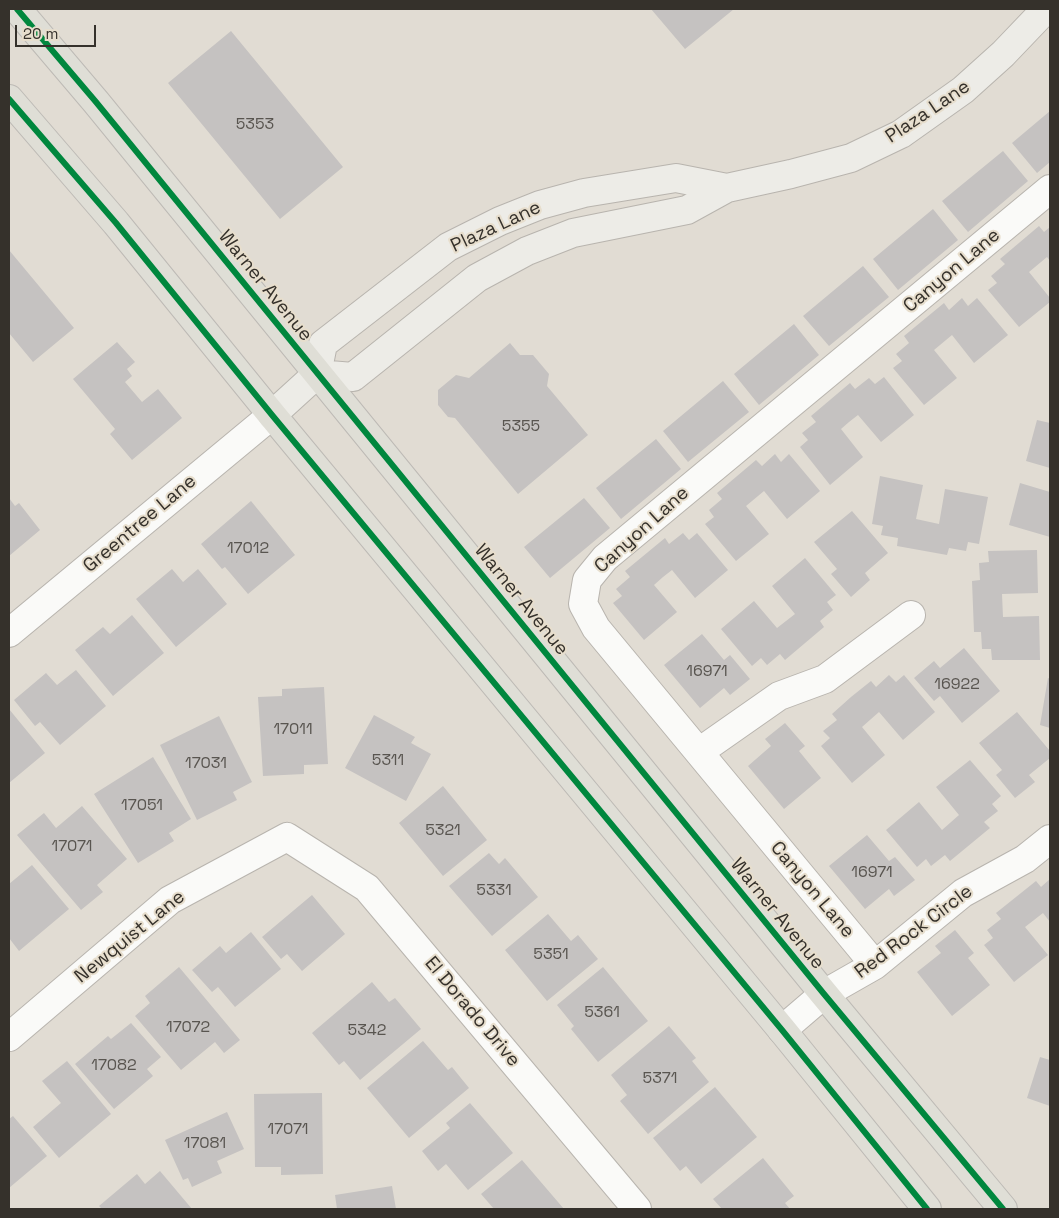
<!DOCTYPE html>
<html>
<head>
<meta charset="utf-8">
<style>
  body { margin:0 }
  #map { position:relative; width:1059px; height:1218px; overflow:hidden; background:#e1dcd3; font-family:"Space Grotesk",sans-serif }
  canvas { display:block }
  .frame { position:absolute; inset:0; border:10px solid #35312b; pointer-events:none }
  .scale { position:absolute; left:15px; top:25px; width:81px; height:22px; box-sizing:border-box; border:2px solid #35312b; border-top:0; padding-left:6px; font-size:15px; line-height:18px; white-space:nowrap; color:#35312b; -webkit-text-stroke:4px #e7decd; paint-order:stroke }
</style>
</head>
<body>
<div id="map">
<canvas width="1059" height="1218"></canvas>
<div class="frame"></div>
<div class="scale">20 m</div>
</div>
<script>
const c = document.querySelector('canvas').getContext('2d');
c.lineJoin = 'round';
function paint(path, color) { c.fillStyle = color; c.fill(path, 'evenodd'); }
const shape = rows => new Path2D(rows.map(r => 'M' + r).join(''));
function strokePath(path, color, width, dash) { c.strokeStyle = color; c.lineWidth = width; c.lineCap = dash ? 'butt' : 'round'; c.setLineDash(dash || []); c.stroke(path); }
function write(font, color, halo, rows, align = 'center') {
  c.font = font + ' "Space Grotesk",sans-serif'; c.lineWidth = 4; c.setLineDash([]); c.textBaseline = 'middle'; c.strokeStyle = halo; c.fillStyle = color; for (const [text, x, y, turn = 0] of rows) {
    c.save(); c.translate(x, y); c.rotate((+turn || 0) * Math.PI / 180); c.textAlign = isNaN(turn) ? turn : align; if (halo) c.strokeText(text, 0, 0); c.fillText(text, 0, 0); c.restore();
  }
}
const building = shape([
  [651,9,734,9,685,49],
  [231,31,343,167,280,219,168,83],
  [1050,111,1050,162,1037,173,1012,143],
  [1003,151,1028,181,968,232,942,201],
  [933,209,958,240,898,290,873,259],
  [1039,226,1044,232,1050,227,1050,261,1047,257,1029,272,1050,298,1050,302,1019,327,988,290,997,283,991,276,1005,264,1000,259],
  [9,250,74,328,33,362,9,333],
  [863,266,889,297,829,346,803,316],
  [962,298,968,306,977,298,1008,335,974,363,952,335,934,350,957,378,924,405,893,368,902,361,896,354,909,343,904,336,944,303,949,310],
  [794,324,819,355,759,405,734,374],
  [117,342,135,362,127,369,132,376,125,382,142,402,158,389,182,418,132,460,110,434,115,429,73,379],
  [510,343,520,355,533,355,549,374,547,386,588,435,518,494,455,418,448,417,438,405,438,390,456,375,469,378],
  [884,377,914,415,881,442,858,415,849,422,841,429,863,457,830,485,800,447,808,440,802,433,816,422,811,416,850,383,855,389,869,378,875,384],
  [723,381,749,412,688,462,663,431],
  [1037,420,1050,423,1050,468,1026,461],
  [656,439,681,469,621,519,596,488],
  [775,454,781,462,789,454,820,491,787,519,764,491,746,506,769,534,736,561,705,524,714,517,709,510,722,499,717,493,756,460,762,466],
  [880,476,923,485,916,519,939,524,945,489,988,497,979,544,968,542,966,551,949,548,947,555,897,546,898,538,881,535,883,526,872,524],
  [1020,483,1050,492,1050,537,1009,525],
  [9,498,15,506,19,503,40,530,9,556],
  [584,498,610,528,550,578,524,547],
  [251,501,295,555,248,594,225,567,222,569,201,544],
  [852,511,888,553,865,573,870,580,851,597,831,574,837,569,814,542],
  [683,533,689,540,697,533,728,570,695,598,672,570,663,577,654,585,677,612,644,640,613,603,622,596,616,589,630,577,625,571,665,538,669,544],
  [1037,550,1038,593,1002,594,1003,617,1039,616,1040,660,992,660,991,649,982,649,981,632,974,632,972,581,980,580,979,563,989,562,988,551],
  [805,558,836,595,827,602,833,610,820,621,824,627,785,660,780,654,767,665,761,658,752,666,721,629,754,601,777,628,795,614,772,586],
  [172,569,183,582,198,569,227,604,176,647,136,599],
  [132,615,164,653,113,696,75,650,103,627,110,634],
  [702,634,724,660,730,655,750,679,730,695,724,688,700,708,664,665],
  [964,648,1000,691,962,723,940,696,934,701,914,678,934,661,940,668],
  [76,670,106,706,60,745,40,722,35,726,14,700,46,673,57,685],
  [889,675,896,682,904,675,935,712,903,740,879,712,862,727,885,755,852,783,821,746,830,738,823,731,837,720,832,714,851,697,871,681,876,687],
  [1048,678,1050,679,1050,728,1040,725],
  [324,687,328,764,304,765,304,774,263,776,258,697,282,696,282,689],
  [9,709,45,753,9,783],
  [1017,712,1050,751,1050,758,1029,775,1035,782,1015,798,996,775,1002,770,979,743],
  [374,715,415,737,411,743,431,754,406,801,345,768],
  [219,716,252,782,233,792,237,800,197,820,160,745],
  [785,723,805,746,799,751,821,778,784,809,748,766,771,746,765,739],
  [153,757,191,819,169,833,174,841,138,863,94,794],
  [970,760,1001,796,992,804,998,811,984,822,990,828,950,861,945,855,931,866,926,859,917,867,886,830,919,802,942,830,959,815,936,787],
  [443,786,487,840,443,876,399,823],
  [82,806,127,859,97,885,103,892,81,910,17,835,44,813,56,828],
  [867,835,889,861,895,857,915,880,894,896,889,889,865,909,829,866],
  [489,853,499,864,505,858,538,897,492,936,449,886],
  [32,865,69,909,19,951,9,938,9,884],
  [1050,879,1050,922,1043,913,1025,927,1048,955,1014,982,984,945,993,938,987,930,1001,919,996,913,1036,881,1041,887],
  [312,895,345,934,302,971,287,954,281,959,262,937],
  [548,914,571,941,578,935,598,959,547,1001,505,950],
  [955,930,974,953,968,958,990,985,952,1016,917,972,941,953,935,946],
  [251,932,281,969,235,1007,218,987,212,992,192,970,220,946,226,953],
  [179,967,240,1040,224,1053,215,1042,181,1070,135,1016,150,1003,145,996],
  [603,967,648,1021,598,1062,571,1029,574,1026,557,1005],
  [372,982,389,1002,395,998,421,1029,360,1080,344,1061,339,1065,312,1033],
  [131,1023,161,1057,147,1069,153,1076,114,1109,75,1064,108,1036,111,1039],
  [669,1026,696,1058,692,1061,709,1082,648,1134,620,1101,627,1095,611,1075],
  [423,1041,448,1070,452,1067,469,1088,409,1138,367,1088],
  [1040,1057,1050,1060,1050,1106,1027,1098],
  [67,1061,111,1114,59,1158,33,1127,61,1103,42,1081],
  [715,1087,757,1137,701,1184,686,1166,680,1171,653,1138],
  [322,1093,323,1174,281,1175,281,1167,255,1167,254,1094],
  [470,1103,513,1153,468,1190,446,1164,438,1171,422,1151,450,1128,446,1123],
  [227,1112,244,1149,217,1161,222,1173,192,1187,188,1178,183,1180,165,1140],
  [13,1116,47,1156,9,1188,9,1119],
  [763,1158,794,1196,785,1203,790,1209,722,1209,713,1199],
  [522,1160,564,1209,494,1209,481,1194],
  [160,1171,192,1209,102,1209,99,1206,137,1174,145,1184],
  [392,1186,396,1209,337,1209,335,1195]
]);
const street = shape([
  [9,633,272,415],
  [699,752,779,696,825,679,911,615],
  [875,965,596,628,583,604,587,580,605,558,1050,189],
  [782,1030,824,994,875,965,963,893,1025,859,1050,839],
  [9,1037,170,900,287,837,367,888,637,1209]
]);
const secondary = shape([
  [317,374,353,377,477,278,527,251,573,233,687,210,727,188,791,174,851,158,901,134,963,90,1003,54,1046,9],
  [272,415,317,374,323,344,448,247,500,221,540,205,584,193,676,178,727,188]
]);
const primary = shape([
  [17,9,96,102,824,994,1003,1209],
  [9,99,116,223,272,415,782,1030,927,1209]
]);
const cycleway = shape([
  [17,9,96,102,824,994,1003,1209],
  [9,99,116,223,272,415,782,1030,927,1209]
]);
const numberNames = [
  ["5353",255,125],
  ["5355",521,427],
  ["17012",248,549],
  ["16971",707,672],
  ["16922",957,685],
  ["17011",293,730],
  ["5311",388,761],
  ["17031",206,764],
  ["17051",142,806],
  ["5321",443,831],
  ["17071",72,847],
  ["16971",872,873],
  ["5331",494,891],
  ["5351",551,955],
  ["5361",602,1013],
  ["17072",188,1028],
  ["5342",367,1031],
  ["17082",114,1066],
  ["5371",660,1079],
  ["17071",288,1130],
  ["17081",205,1144]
];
const streetNames = [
  ["Plaza Lane",928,112,-34],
  ["Plaza Lane",496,227,-25],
  ["Canyon Lane",952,271,-40],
  ["Warner Avenue",265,286,51],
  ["Greentree Lane",140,524,-40],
  ["Canyon Lane",642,530,-42],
  ["Warner Avenue",521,600,51],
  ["Canyon Lane",812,890,50],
  ["Warner Avenue",777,914,51],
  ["Red Rock Circle",914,932,-37],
  ["Newquist Lane",130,937,-39],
  ["El Dorado Drive",472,1012,50]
];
paint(building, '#c5c2c1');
strokePath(street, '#b8b4ae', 30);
strokePath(secondary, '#b8b4ae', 30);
strokePath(primary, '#bdbab5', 30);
strokePath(street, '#fafaf8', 28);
strokePath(secondary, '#edece7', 28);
strokePath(primary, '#dfded6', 28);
strokePath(cycleway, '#00873e', 6);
write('16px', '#595550', null, numberNames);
write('19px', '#35312b', '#e7decd', streetNames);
</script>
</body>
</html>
